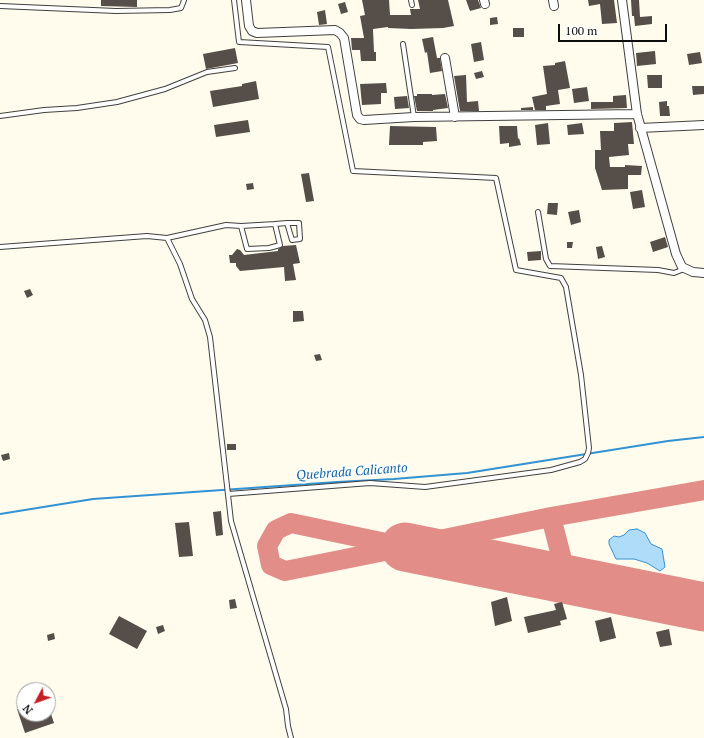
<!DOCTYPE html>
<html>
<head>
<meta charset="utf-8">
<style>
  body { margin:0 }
  #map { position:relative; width:704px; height:738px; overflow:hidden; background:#fffced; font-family:"PT Serif",serif }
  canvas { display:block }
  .north { position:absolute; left:16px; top:682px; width:40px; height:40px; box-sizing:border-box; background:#fff; border:1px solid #9e9e9e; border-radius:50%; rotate:229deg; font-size:11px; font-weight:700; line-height:16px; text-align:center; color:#0d0d0d }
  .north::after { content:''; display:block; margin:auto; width:14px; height:18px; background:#c51e24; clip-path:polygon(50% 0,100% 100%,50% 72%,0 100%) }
  .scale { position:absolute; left:558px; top:24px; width:109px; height:18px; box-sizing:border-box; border:2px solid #0d0d0d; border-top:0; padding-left:5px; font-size:12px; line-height:14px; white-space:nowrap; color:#0d0d0d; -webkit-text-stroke:3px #fff; paint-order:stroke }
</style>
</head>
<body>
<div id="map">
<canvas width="704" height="738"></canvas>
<div class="north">N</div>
<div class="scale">100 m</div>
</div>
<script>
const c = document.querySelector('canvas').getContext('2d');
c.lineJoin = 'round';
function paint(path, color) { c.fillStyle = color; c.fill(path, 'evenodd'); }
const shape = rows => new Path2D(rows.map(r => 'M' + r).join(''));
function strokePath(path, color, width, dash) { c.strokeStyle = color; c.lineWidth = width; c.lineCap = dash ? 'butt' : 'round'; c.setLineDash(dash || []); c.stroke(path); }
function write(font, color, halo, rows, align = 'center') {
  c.font = font + ' "PT Serif",serif'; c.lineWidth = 4; c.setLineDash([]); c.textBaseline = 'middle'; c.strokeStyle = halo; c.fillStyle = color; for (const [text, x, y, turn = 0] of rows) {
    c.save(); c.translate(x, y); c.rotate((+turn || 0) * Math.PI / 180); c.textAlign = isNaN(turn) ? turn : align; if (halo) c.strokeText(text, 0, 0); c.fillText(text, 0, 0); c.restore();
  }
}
const water = shape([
  [637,529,645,533,651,544,662,549,665,567,660,571,647,563,634,559,616,559,609,544,609,540,614,536,619,537,624,535,629,530,637,529]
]);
const stream = shape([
  [0,514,93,499,337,482,394,479,467,473,668,441,704,437]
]);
const taxiway = shape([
  [551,517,567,579],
  [405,547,291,523,276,530,267,546,271,565,285,571,405,547,551,517,704,490]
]);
const runway = shape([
  [405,547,704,607]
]);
const building = shape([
  [101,0,137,0,137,7,101,6],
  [362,0,389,0,390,15,411,15,410,9,420,9,418,0,448,0,454,26,443,28,411,29,388,28,388,27,373,29,374,52,376,52,376,61,361,61,360,50,352,50,351,38,364,38,360,16,365,15],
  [466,0,478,0,481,8,470,11],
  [588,0,614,0,617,23,602,24,600,4,589,6],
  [631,0,639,0,640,17,652,16,652,24,635,26,634,16,632,16],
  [345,2,348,12,341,14,338,4],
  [325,10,327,24,319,25,317,12],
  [497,17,498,24,490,25,490,18],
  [513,28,524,28,524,37,513,37],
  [433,37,437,58,440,58,442,71,430,73,427,52,425,53,422,39],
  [481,42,484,60,474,62,471,44],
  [235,48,238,63,206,69,203,54],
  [655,51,656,64,637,66,636,53],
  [700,52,702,63,689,65,687,54],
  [565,61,570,88,558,90,560,104,546,106,546,110,535,110,532,97,547,94,543,66,555,65,555,63],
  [482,71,484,77,476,79,474,73],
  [466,75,467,102,478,101,479,111,460,111,454,76],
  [647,75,662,75,662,88,648,88],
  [256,81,259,99,213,107,210,91,242,86,242,84],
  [386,83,387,93,381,93,381,104,362,105,360,84],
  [692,86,704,86,704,94,693,95],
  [587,87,589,101,574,103,572,89],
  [417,94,432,94,432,95,445,94,448,108,433,110,433,111,417,111,414,96,417,96],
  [626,95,627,108,591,109,591,102,613,102,613,96],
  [407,96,409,108,395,109,394,97],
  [667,101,667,106,669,106,670,116,660,116,659,102],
  [533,107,533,110,521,110,521,108],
  [248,120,250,132,216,137,214,125],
  [632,122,634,144,628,144,629,155,609,157,610,167,625,167,625,165,642,166,641,175,628,175,628,189,602,190,595,168,595,150,601,150,600,131,614,131,614,123],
  [548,123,550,144,537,145,535,125],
  [582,123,584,134,568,135,567,125],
  [390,126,436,127,437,141,423,142,423,145,389,145],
  [499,126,517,126,518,139,519,138,521,145,509,147,509,143,500,144],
  [309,173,314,201,306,202,301,174],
  [253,183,254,189,247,190,246,184],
  [642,190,645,207,633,209,630,192],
  [548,203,558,203,557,215,547,214],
  [579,210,581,222,571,225,568,212],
  [665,237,668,247,653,252,650,242],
  [567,242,573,242,572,248,567,248],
  [296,245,300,263,293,264,296,280,285,281,284,267,240,271,236,266,236,263,230,263,229,255,232,255,237,249,240,250,244,255,278,251,278,249,283,246],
  [602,246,605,257,598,259,596,247],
  [541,251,541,260,528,261,527,252],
  [30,289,33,295,27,298,24,291],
  [293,311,303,311,304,321,293,322],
  [320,354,322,360,316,361,314,355],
  [227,444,236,444,236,450,227,450],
  [9,453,10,459,3,461,1,455],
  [221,511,223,535,216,536,213,512],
  [189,522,193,556,179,557,175,523],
  [507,597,512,621,495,626,491,602],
  [235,599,237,608,230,609,229,600],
  [562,602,567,619,560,621,561,625,528,633,524,617,556,610,554,604],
  [119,616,147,631,137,649,109,634],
  [611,617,616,638,600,642,595,621],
  [163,625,165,631,158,634,156,627],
  [669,629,672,645,660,647,656,632],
  [54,633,55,639,48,641,47,635],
  [24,707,24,714,51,714,54,723,25,733,17,709]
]);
const lane = shape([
  [411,0,412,5],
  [0,6,116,11,170,10,181,8,183,3,184,0],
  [403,44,414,117],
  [0,116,44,110,77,108,117,102,165,89,207,72,235,68],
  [538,212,546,259,550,266,658,270,674,273,684,269],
  [275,224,287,223,292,240,300,239,299,223,287,223],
  [167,238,226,225,241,226,247,249,269,248,280,245,275,224,241,226],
  [0,247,147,236,167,238,180,264,192,299,205,320,210,337,231,521,286,709,288,726,291,738],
  [228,494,370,483,425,487,551,470,580,462,585,459,588,453,589,448,581,375,566,287,561,278,516,270,496,178,353,171,328,47,239,42,234,0]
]);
const street = shape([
  [246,0,249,26,252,31,257,33,335,30,340,33,344,38,357,115,360,119,364,120,414,117,637,114],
  [484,0,485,4],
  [553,0,554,6],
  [622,0,637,114,676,254,682,267,693,272,704,273],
  [445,58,455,117],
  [640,128,704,125]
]);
const waterNames = [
  ["Quebrada Calicanto",352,472,-4]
];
paint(water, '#afddf9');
strokePath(water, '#3292d4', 1);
strokePath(stream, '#3292d4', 2);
strokePath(taxiway, '#e28d88', 20);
strokePath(runway, '#e28d88', 49);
paint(building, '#564e49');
strokePath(lane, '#404040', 6);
strokePath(street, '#404040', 10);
strokePath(lane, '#fff', 4);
strokePath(street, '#fff', 8);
write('italic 13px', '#1063a5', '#fff', waterNames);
</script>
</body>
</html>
